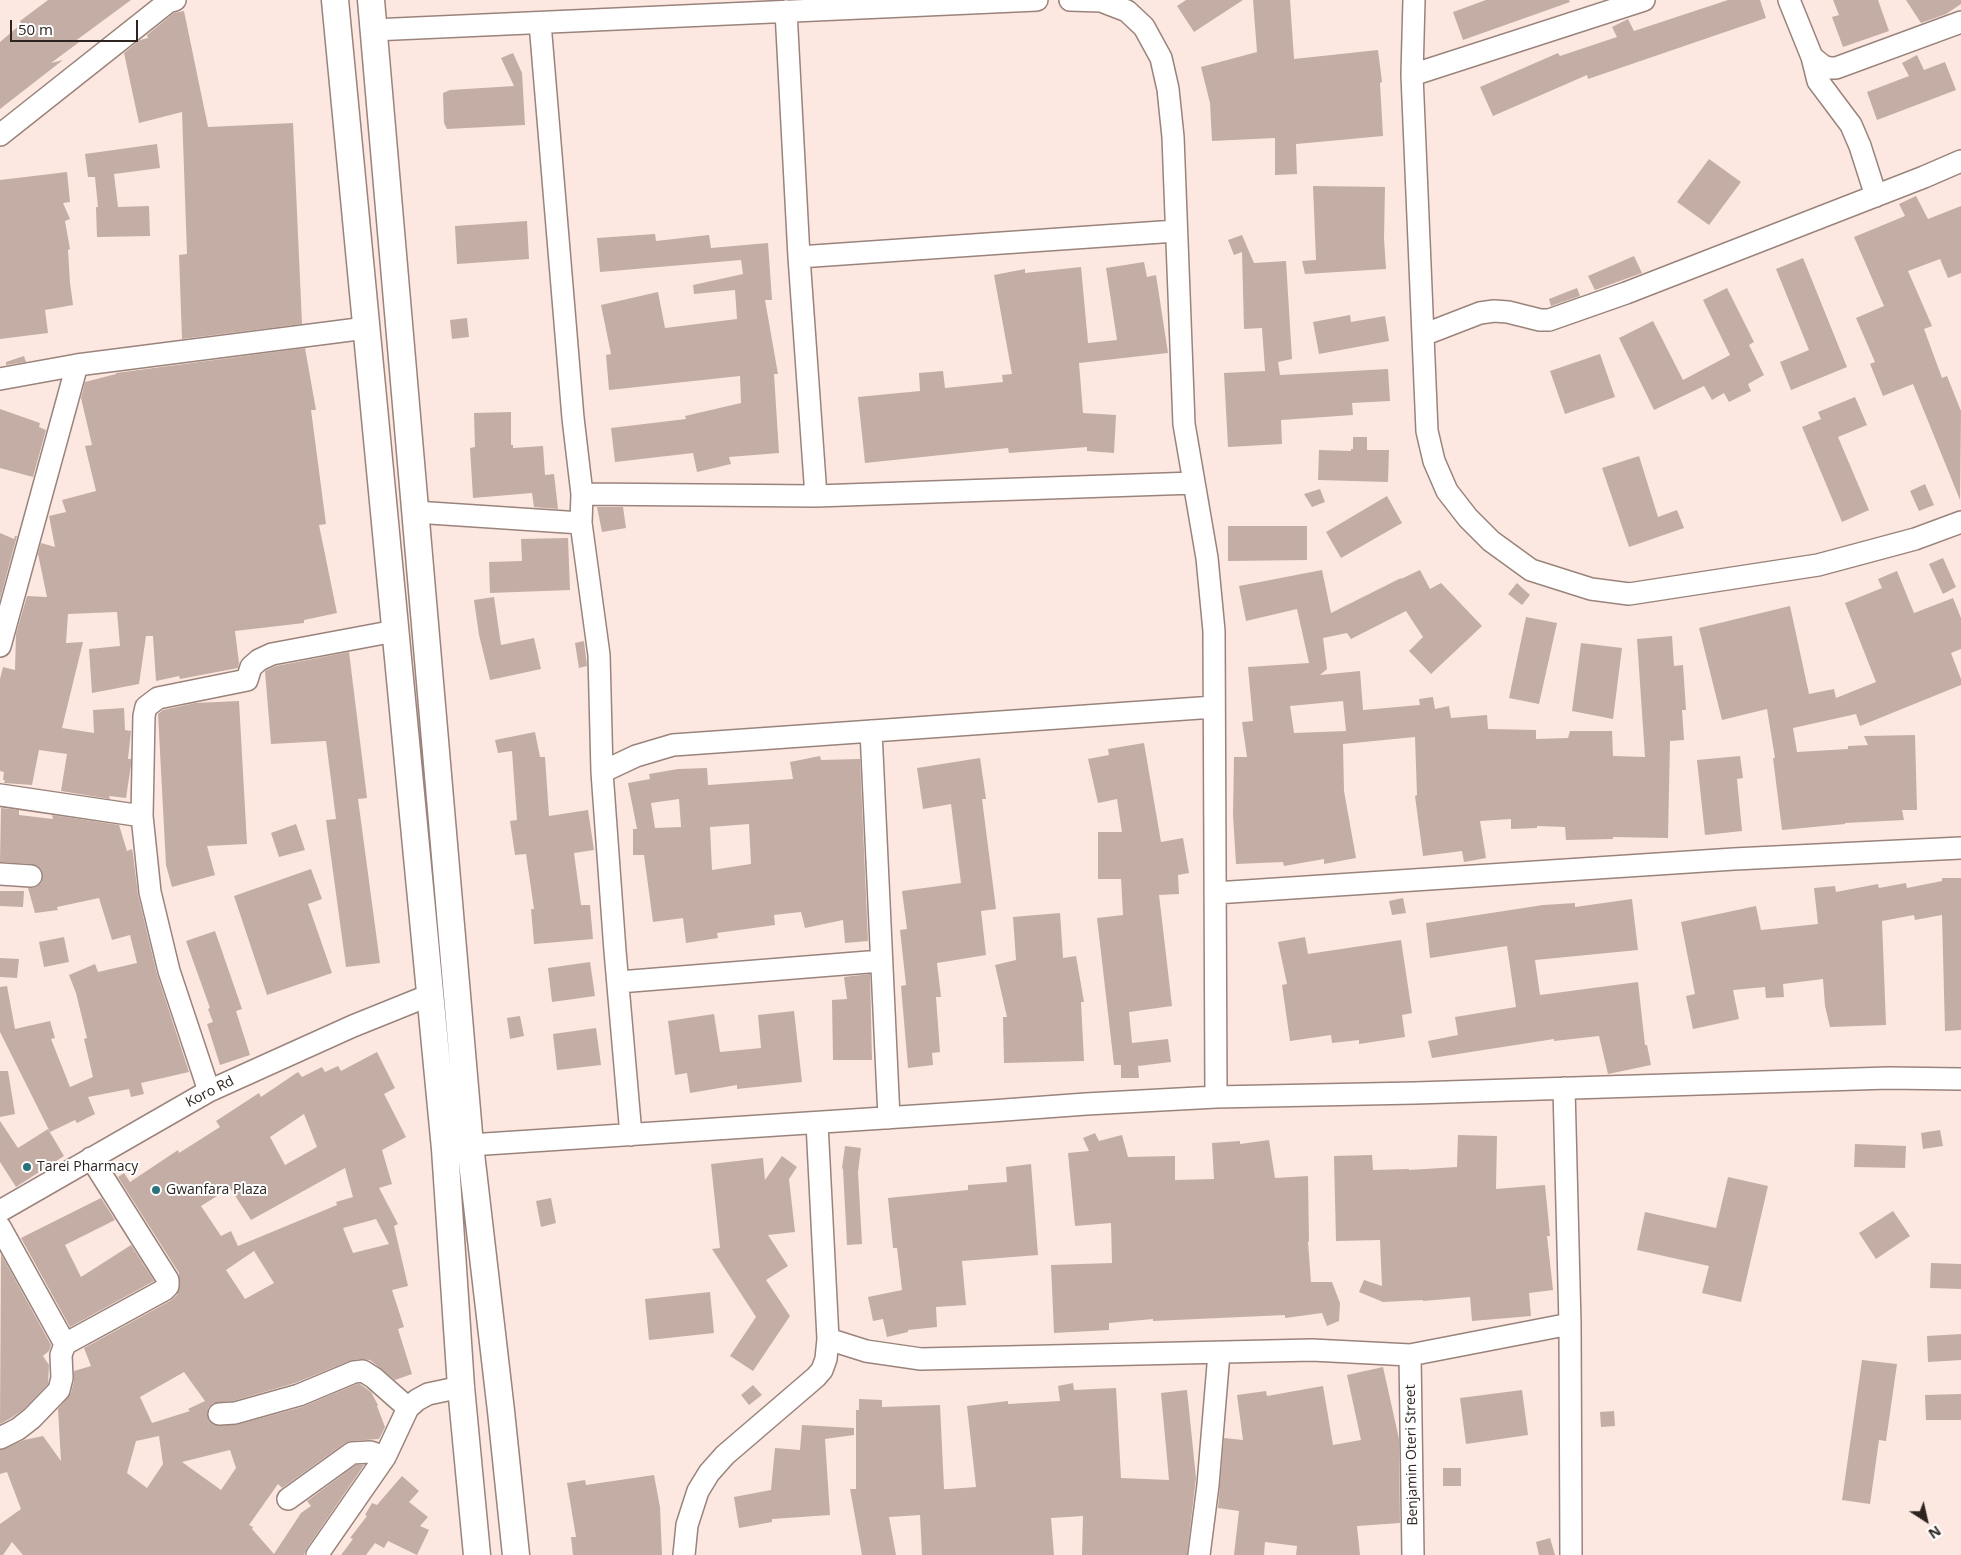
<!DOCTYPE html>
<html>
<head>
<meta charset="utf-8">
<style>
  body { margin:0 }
  #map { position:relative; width:1961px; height:1555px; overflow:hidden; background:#fce8e1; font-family:"Open Sans",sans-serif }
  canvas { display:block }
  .north { position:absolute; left:1901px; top:1495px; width:50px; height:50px; -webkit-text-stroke:4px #fff; paint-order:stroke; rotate:145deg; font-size:14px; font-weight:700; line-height:20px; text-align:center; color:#2d2420 }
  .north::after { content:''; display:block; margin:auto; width:18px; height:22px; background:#2d2420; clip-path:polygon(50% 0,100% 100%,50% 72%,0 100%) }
  .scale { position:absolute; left:10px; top:20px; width:128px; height:22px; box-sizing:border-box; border:2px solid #2d2420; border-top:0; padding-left:6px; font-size:15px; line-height:18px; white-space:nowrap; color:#2d2420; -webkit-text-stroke:4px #fff; paint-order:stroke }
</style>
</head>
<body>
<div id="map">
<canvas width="1961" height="1555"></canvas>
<div class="north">N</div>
<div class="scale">50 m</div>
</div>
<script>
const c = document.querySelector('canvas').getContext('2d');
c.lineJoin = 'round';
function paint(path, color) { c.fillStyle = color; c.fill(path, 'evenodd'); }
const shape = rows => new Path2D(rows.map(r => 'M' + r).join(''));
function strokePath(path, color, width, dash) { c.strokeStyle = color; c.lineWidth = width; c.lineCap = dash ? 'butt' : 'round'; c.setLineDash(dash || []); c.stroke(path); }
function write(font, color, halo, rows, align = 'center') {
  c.font = font + ' "Open Sans",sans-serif'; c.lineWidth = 4; c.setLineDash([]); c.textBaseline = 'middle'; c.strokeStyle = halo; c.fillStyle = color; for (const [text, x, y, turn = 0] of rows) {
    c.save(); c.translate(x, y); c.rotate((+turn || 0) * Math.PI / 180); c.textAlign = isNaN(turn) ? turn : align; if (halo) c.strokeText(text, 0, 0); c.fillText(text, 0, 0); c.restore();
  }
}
const building = shape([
  [48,0,131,0,74,42,82,40,51,63,63,60,0,109,0,42,21,24,20,21],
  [1186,0,1243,0,1194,32,1177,6],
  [1253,0,1290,0,1294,59,1378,50,1382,82,1380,83,1383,136,1296,144,1297,174,1275,175,1275,138,1212,141,1210,103,1201,67,1257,52],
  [1486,0,1569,0,1570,2,1463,40,1453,12],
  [1728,0,1760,0,1766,18,1588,79,1587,75,1493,116,1480,87,1558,53,1560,56,1617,37,1612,27,1628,19,1634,31],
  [1833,0,1878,0,1889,31,1843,47,1832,17,1839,15],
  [1906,0,1961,0,1961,4,1946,14,1921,23],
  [184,11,208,127,293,123,302,324,182,339,179,255,187,254,182,112,139,123,124,53,140,40,148,38,147,35,174,13],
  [513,53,522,73,525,125,447,129,444,123,443,93,450,90,514,86,501,58],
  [1917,55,1924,70,1945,62,1956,90,1877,120,1867,92,1909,76,1902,63],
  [157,144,160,168,114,174,118,207,149,206,150,236,97,237,96,207,98,207,95,177,88,177,85,154],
  [1709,159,1741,182,1709,225,1677,202],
  [67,172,70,202,63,203,70,219,65,221,70,249,68,250,70,283,73,305,45,310,48,333,0,339,0,180],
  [1313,186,1385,187,1384,239,1386,269,1305,274,1302,261,1316,260],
  [1916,196,1928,219,1961,206,1961,273,1948,278,1940,259,1908,271,1932,326,1924,329,1942,378,1947,376,1961,411,1960,500,1913,384,1883,396,1870,364,1875,362,1856,318,1884,306,1854,237,1905,216,1899,204],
  [527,221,529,259,457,264,455,226],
  [655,234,656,241,709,235,711,248,768,243,772,300,765,300,778,374,774,374,779,453,729,457,731,464,697,472,693,453,615,462,611,428,686,419,685,416,741,403,740,376,609,390,606,355,611,354,601,305,658,292,665,328,737,319,735,290,694,294,693,285,743,274,741,260,600,272,597,238],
  [1242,235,1254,263,1286,261,1292,359,1278,362,1280,375,1388,369,1390,401,1352,403,1353,415,1281,420,1282,444,1228,447,1224,373,1265,371,1262,328,1244,329,1242,252,1234,255,1228,240],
  [1634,256,1642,273,1595,290,1588,276],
  [1803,258,1847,367,1791,390,1780,362,1809,350,1776,269],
  [1144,262,1147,277,1156,275,1168,353,1079,363,1083,413,1116,415,1114,453,1087,451,1087,447,1009,453,1008,448,865,463,858,397,920,391,919,373,943,371,945,388,1003,382,1002,375,1012,374,994,275,1025,269,1025,273,1081,267,1088,343,1117,340,1106,268],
  [1577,288,1580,296,1551,306,1549,299],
  [1727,288,1754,342,1749,345,1764,375,1748,384,1751,391,1729,402,1724,393,1712,400,1704,386,1654,410,1619,338,1653,321,1683,380,1730,355,1703,300],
  [1350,315,1351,322,1385,316,1389,341,1319,354,1313,322],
  [467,318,469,337,452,339,450,320],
  [305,348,316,410,311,410,326,524,319,525,337,613,304,620,304,623,235,631,239,663,238,668,180,679,179,676,156,681,153,636,146,636,139,684,92,693,89,649,120,646,117,612,68,614,66,643,83,642,62,728,94,733,93,710,124,708,125,730,131,731,128,759,131,759,131,765,126,798,109,796,110,799,61,791,67,754,39,750,32,785,4,783,5,780,3,780,4,772,0,771,0,679,3,667,15,670,16,634,27,596,47,597,38,554,41,543,55,547,49,516,66,512,62,500,96,491,85,446,92,445,81,398,85,382,116,374,116,373],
  [1600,354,1615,397,1565,414,1550,371],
  [24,356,26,362,6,365,6,362],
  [1855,397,1867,425,1838,437,1869,510,1842,522,1802,427,1821,419,1818,412],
  [0,409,40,423,39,427,46,430,33,477,0,468],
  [511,412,511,445,513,445,513,448,543,446,545,475,554,474,558,509,534,507,532,493,473,498,470,448,475,447,474,413],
  [1353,437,1367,437,1367,450,1389,450,1388,482,1318,480,1319,450,1351,451,1351,449,1353,449],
  [1639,456,1658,517,1677,510,1684,528,1629,547,1602,468],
  [1925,484,1934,505,1919,511,1910,491],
  [1320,489,1325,502,1312,507,1304,494],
  [1387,496,1402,523,1341,558,1326,532],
  [597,507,623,507,626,528,602,532],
  [1228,526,1307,526,1307,560,1228,561],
  [0,533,14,539,15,536,17,536,0,599],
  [568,538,570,590,490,593,489,562,522,561,521,539],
  [1943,558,1956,587,1943,594,1929,564],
  [1322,570,1331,613,1401,578,1401,579,1420,570,1430,589,1441,583,1482,626,1431,674,1409,651,1423,637,1406,611,1351,639,1347,633,1323,638,1327,669,1320,675,1360,671,1363,710,1420,705,1419,699,1433,697,1435,709,1449,706,1451,718,1487,715,1488,729,1536,730,1536,739,1568,738,1570,731,1612,731,1613,756,1645,757,1637,639,1672,636,1674,666,1683,665,1686,710,1682,710,1684,740,1670,741,1668,838,1613,837,1613,839,1566,840,1565,827,1537,826,1537,828,1511,829,1511,819,1480,821,1486,858,1464,862,1462,851,1423,856,1415,796,1417,795,1415,737,1343,744,1344,791,1356,858,1324,864,1324,859,1284,866,1283,862,1236,864,1233,815,1234,757,1247,757,1242,722,1253,721,1248,667,1309,663,1297,609,1246,621,1239,586],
  [1343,701,1346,731,1294,733,1290,706],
  [1897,571,1914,613,1953,598,1961,618,1961,649,1951,653,1961,679,1961,685,1860,726,1856,714,1793,728,1797,752,1848,749,1848,746,1868,745,1864,736,1915,735,1917,810,1902,810,1904,820,1845,823,1845,824,1782,830,1773,758,1775,758,1767,709,1722,720,1699,628,1790,606,1809,694,1834,689,1836,698,1876,682,1845,603,1882,588,1878,579],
  [1517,583,1530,595,1522,605,1508,594],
  [494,597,501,645,534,638,541,669,490,680,479,635,474,600],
  [1526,617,1557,623,1539,704,1509,698],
  [584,641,587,666,579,668,575,643],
  [1581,643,1622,648,1613,719,1572,711],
  [349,652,367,798,358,799,380,963,346,967,326,820,336,819,326,741,271,744,265,671,276,666],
  [239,701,247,844,207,846,215,875,172,887,166,865,158,714,163,710,195,703],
  [535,732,540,757,545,757,549,816,588,810,594,850,574,853,581,905,590,905,593,939,534,944,531,909,534,909,526,854,515,855,510,821,517,820,512,751,498,753,495,740],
  [1144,743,1161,842,1183,838,1189,873,1178,875,1179,894,1159,895,1172,1006,1129,1012,1132,1043,1168,1039,1171,1062,1138,1066,1139,1078,1121,1078,1121,1065,1114,1065,1097,918,1123,915,1121,879,1098,879,1098,832,1122,832,1117,799,1098,803,1088,759,1109,755,1108,749],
  [820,756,821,760,860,759,868,941,845,943,843,920,805,928,801,912,774,915,775,925,717,933,718,938,686,943,683,918,653,922,644,855,633,855,633,829,637,829,628,783,650,779,649,774,678,769,707,768,708,785,793,779,790,762],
  [679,799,681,827,655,828,651,803],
  [749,824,751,864,712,870,710,827],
  [1740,756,1743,778,1737,779,1742,831,1705,835,1697,760],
  [980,758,986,799,982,799,996,909,981,911,986,955,937,963,941,997,936,997,940,1052,932,1053,933,1065,908,1068,901,986,906,985,900,930,907,929,902,891,961,883,951,804,923,809,917,768],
  [1,808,19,810,19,815,53,819,52,815,119,825,127,851,132,849,133,854,138,895,157,974,189,1072,141,1083,144,1094,131,1097,129,1089,88,1097,95,1114,77,1123,75,1120,50,1132,0,1032,0,987,7,986,15,1029,50,1021,55,1038,51,1039,70,1087,93,1077,84,1039,87,1038,76,993,69,975,95,964,98,972,137,963,130,935,112,940,99,898,57,907,58,910,35,913,28,888,36,887,41,883,43,877,42,871,38,866,32,864,0,862],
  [296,824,305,850,279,857,271,833],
  [311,869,322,899,308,904,332,973,267,995,234,896],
  [1942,878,1961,878,1961,1030,1945,1031,1942,915,1915,920,1914,915,1882,921,1886,1025,1830,1027,1825,1006,1823,979,1783,984,1784,997,1766,998,1765,987,1733,990,1739,1019,1693,1029,1686,996,1695,994,1681,922,1756,906,1761,930,1818,924,1814,888,1835,886,1836,892,1878,884,1879,888,1906,883,1907,888,1942,881],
  [0,891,24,891,23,907,0,906],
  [1403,898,1406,913,1392,915,1389,901],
  [1632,899,1638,950,1535,960,1540,995,1638,982,1645,1045,1647,1045,1651,1065,1608,1074,1599,1036,1554,1041,1554,1039,1432,1058,1428,1041,1458,1035,1455,1017,1516,1007,1507,946,1430,958,1426,923,1543,905,1575,903,1575,907],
  [1060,913,1063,958,1076,956,1084,1002,1081,1002,1084,1061,1004,1063,1003,1017,1007,1017,995,965,1016,960,1013,917],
  [215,931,242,1009,236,1011,250,1055,220,1065,207,1024,213,1022,208,1009,210,1008,186,941],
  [64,937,69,962,44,967,39,942],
  [1305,937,1308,954,1401,940,1412,1013,1402,1015,1405,1037,1359,1044,1359,1040,1332,1043,1331,1035,1290,1041,1282,985,1287,984,1278,942],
  [0,958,19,959,17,978,0,977],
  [590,962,595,996,552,1002,548,968],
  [870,974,872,1060,833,1060,832,1000,847,999,844,977],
  [794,1011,802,1082,737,1089,737,1085,690,1093,687,1073,675,1075,668,1021,714,1014,720,1052,761,1048,758,1015],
  [520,1016,524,1036,510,1039,507,1018],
  [596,1028,601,1065,557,1070,553,1034],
  [377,1052,395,1088,384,1094,406,1137,382,1150,392,1184,379,1188,398,1224,394,1226,408,1286,392,1290,404,1327,398,1329,412,1374,395,1380,370,1360,362,1359,352,1360,295,1383,233,1401,213,1403,208,1408,207,1414,209,1421,214,1425,236,1425,302,1407,357,1384,360,1384,371,1392,378,1405,377,1406,385,1427,379,1439,351,1441,345,1443,282,1488,278,1484,249,1525,253,1527,252,1529,274,1554,301,1513,311,1506,307,1501,356,1465,364,1465,307,1548,304,1555,23,1555,12,1542,3,1555,0,1555,0,1524,21,1509,7,1472,0,1474,0,1450,24,1440,43,1436,61,1461,58,1409,71,1393,74,1381,74,1371,91,1366,84,1348,170,1301,177,1295,180,1287,179,1273,118,1177,124,1173,130,1182,178,1150,179,1153,220,1127,216,1121,259,1093,261,1097,298,1072,302,1077,322,1067,325,1072,338,1066,341,1071],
  [304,1114,317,1147,285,1165,270,1137],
  [345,1168,353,1197,336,1202,337,1205,238,1246,231,1231,221,1236,201,1206,230,1188,251,1220],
  [376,1219,389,1244,353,1253,343,1228],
  [254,1251,274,1283,245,1299,226,1270],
  [184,1372,205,1401,188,1409,190,1411,152,1423,140,1397],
  [159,1436,163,1464,147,1488,127,1473,136,1441],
  [230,1450,236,1468,221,1490,182,1462],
  [0,1071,8,1071,15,1114,0,1117],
  [0,1121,18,1148,48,1129,64,1156,16,1187,0,1162],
  [1940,1130,1943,1146,1923,1149,1921,1133],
  [1095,1133,1099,1141,1122,1135,1128,1157,1175,1156,1175,1180,1214,1179,1212,1143,1240,1141,1240,1144,1269,1140,1275,1178,1308,1176,1309,1241,1308,1242,1311,1282,1332,1282,1340,1303,1339,1321,1327,1326,1322,1313,1285,1318,1285,1315,1153,1321,1153,1319,1109,1323,1109,1330,1054,1333,1051,1265,1112,1263,1111,1223,1075,1226,1068,1153,1089,1151,1083,1138],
  [1458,1135,1497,1136,1496,1189,1545,1185,1550,1236,1547,1236,1553,1290,1529,1293,1531,1316,1472,1321,1470,1297,1423,1301,1423,1300,1383,1302,1359,1292,1364,1280,1382,1286,1380,1240,1336,1241,1334,1156,1372,1155,1373,1170,1409,1169,1409,1170,1457,1167],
  [1855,1144,1906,1146,1905,1168,1854,1167],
  [845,1146,861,1148,858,1172,862,1244,847,1245,843,1169,842,1168],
  [782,1156,797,1167,789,1179,795,1232,768,1235,788,1266,766,1280,790,1316,753,1371,730,1356,756,1317,712,1249,720,1248,711,1164,763,1158,765,1180],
  [1031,1164,1038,1255,962,1261,966,1305,936,1307,937,1327,908,1330,908,1332,887,1337,883,1319,873,1321,868,1297,902,1290,897,1248,893,1248,888,1198,968,1190,968,1185,1007,1182,1006,1167],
  [1728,1177,1768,1186,1741,1302,1702,1293,1709,1266,1637,1250,1645,1212,1716,1228],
  [101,1198,115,1220,65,1245,81,1277,131,1245,154,1281,70,1327,21,1238],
  [551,1198,556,1223,541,1227,536,1201],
  [1893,1211,1910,1236,1876,1259,1859,1233],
  [1,1254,51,1345,49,1351,43,1356,49,1365,48,1384,24,1409,11,1418,0,1424],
  [1931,1263,1961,1264,1961,1289,1930,1288],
  [710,1292,714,1333,649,1340,645,1299],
  [1961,1334,1961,1360,1928,1362,1927,1336],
  [1862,1360,1897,1364,1886,1441,1879,1440,1870,1504,1842,1500],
  [1383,1367,1399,1439,1400,1523,1357,1526,1360,1555,1296,1555,1297,1546,1265,1542,1264,1555,1234,1555,1239,1511,1218,1508,1224,1438,1243,1440,1237,1395,1266,1391,1267,1396,1323,1386,1333,1445,1361,1440,1347,1375],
  [1073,1383,1074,1390,1116,1388,1121,1478,1169,1480,1161,1393,1187,1390,1196,1478,1187,1555,1082,1555,1083,1516,1051,1518,1054,1555,922,1555,920,1515,889,1517,896,1555,862,1555,850,1489,856,1489,856,1410,859,1410,859,1399,882,1400,882,1407,940,1405,944,1489,949,1489,976,1487,967,1406,1008,1401,1008,1404,1060,1401,1058,1386],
  [753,1385,762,1395,749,1405,741,1395],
  [1522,1390,1528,1435,1466,1444,1460,1398],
  [1961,1394,1961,1420,1926,1420,1925,1395],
  [1614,1411,1615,1426,1601,1427,1600,1412],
  [802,1425,854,1428,854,1435,825,1439,830,1515,772,1519,772,1522,739,1528,734,1497,771,1490,775,1448,800,1450],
  [1443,1468,1461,1468,1461,1486,1443,1486],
  [654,1475,660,1507,662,1555,573,1555,571,1537,576,1537,567,1483,585,1480,586,1485],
  [402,1476,419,1491,409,1502,428,1517,420,1526,429,1530,417,1555,388,1541,384,1548,375,1543,366,1555,341,1555,353,1539,350,1538,367,1516,365,1515,372,1503,377,1505],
  [1550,1538,1555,1555,1539,1555,1536,1542]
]);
const minor = shape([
  [1070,0,1101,1,1127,11,1144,27,1161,58,1168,89,1173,137,1184,424,1207,558,1214,631,1216,1097],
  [1414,0,1412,75,1427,431,1434,461,1447,491,1468,518,1491,541,1531,570,1591,589,1629,594,1818,565,1915,539,1961,522],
  [1789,0,1812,57,1823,66,1830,68,1836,68,1961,22],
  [786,11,799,257,816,496],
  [540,23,573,418,582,494,581,523,599,655,602,772,615,951,631,1135],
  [373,30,1037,0],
  [1812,57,1818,81,1851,125,1860,146,1876,196],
  [1412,75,1644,0],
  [0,135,168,2,175,0],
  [799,257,1176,231],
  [1423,335,1480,313,1494,311,1508,312,1540,320,1549,320,1626,293,1924,177,1961,161],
  [0,379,77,365,366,328],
  [582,494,816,496,1194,483],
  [415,512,581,523],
  [0,646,77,365],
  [871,731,889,1118],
  [602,772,636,756,673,745,1214,707],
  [0,795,142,816],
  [0,874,31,876],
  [1215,893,1734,859,1961,848],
  [619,982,881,961],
  [1564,1088,1570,1324,1571,1555],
  [209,1091,169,971,150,892,142,816,144,716,146,707,158,698,247,680,251,667,259,660,272,654,395,631],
  [470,1145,991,1111,1086,1104,1216,1097,1415,1093,1888,1078,1961,1079],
  [0,1211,209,1091,353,1026,430,995],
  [0,1227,65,1344],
  [828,1339,866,1351,921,1359,1312,1350,1410,1355,1570,1324],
  [1410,1355,1413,1555],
  [219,1414,235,1413,299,1395,354,1372,363,1371,374,1378,408,1408],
  [0,1438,18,1429,32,1418,59,1390,62,1378,61,1355,65,1344,164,1290,168,1286,168,1280,91,1158],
  [288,1499,352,1453,370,1452,385,1457],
  [317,1555,385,1457,408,1408,417,1400,428,1394,461,1387],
  [684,1555,687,1525,698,1491,709,1473,725,1455,816,1377,822,1370,826,1359,828,1339,817,1123],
  [1199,1555,1208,1485,1219,1353]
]);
const major = shape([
  [335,0,445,1149,461,1387,477,1555],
  [371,0,470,1145,501,1411,516,1555]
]);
const markers = [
  [27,1167,5,"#2a737c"],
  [156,1190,5,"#2a737c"]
];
const streetNames = [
  ["Koro Rd",210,1092,-27],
  ["Benjamin Oteri Street",1412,1455,-91]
];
const poiNames = [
  ["Tarei Pharmacy",37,1167],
  ["Gwanfara Plaza",166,1190]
];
paint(building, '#c4ada4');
strokePath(minor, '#9a837b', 24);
strokePath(major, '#9a837b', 29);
strokePath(minor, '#fff', 21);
strokePath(major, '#fff', 26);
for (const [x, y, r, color] of markers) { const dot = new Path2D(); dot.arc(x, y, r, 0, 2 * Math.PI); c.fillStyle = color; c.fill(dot); strokePath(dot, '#fff', 2); }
write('14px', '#2d2420', '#fff', streetNames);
write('14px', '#2d2420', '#fff', poiNames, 'left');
</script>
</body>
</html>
